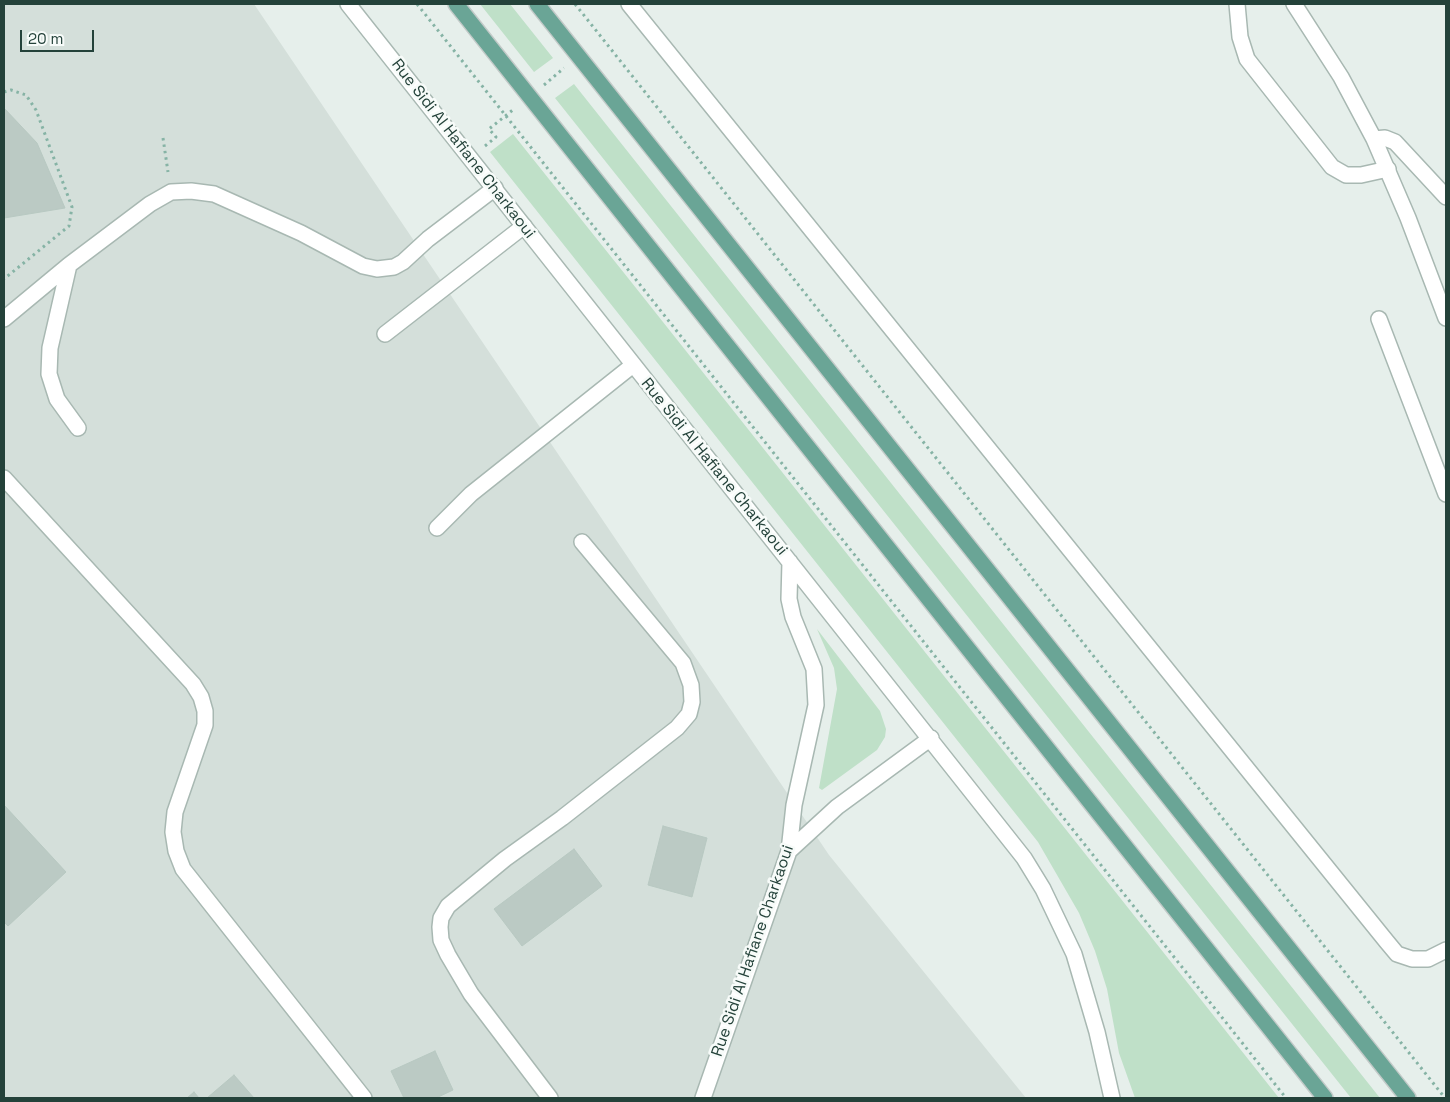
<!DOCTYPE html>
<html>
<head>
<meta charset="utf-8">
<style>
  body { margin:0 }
  #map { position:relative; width:1450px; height:1102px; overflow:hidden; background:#e6efeb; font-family:"Space Grotesk",sans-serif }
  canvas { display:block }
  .frame { position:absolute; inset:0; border:5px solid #24423a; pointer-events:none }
  .scale { position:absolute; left:20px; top:30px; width:74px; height:22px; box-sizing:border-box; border:2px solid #24423a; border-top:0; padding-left:6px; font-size:15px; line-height:18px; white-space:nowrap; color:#24423a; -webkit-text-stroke:4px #f7fbf9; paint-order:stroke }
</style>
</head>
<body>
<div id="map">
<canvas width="1450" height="1102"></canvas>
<div class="frame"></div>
<div class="scale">20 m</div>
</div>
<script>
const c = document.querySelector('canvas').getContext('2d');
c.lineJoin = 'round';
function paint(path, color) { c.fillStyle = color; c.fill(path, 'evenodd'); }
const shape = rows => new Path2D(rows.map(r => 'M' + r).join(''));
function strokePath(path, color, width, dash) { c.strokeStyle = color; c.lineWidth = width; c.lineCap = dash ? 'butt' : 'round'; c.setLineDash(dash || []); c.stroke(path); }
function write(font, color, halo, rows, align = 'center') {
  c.font = font + ' "Space Grotesk",sans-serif'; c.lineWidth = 5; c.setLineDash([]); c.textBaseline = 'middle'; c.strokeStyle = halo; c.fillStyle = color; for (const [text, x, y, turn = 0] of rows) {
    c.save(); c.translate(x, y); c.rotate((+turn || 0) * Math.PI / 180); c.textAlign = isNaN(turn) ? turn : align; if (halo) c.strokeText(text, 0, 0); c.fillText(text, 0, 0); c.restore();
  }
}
const built = shape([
  [4,4,254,4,829,855,1026,1098,4,1098]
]);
const green = shape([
  [480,4,510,4,553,58,534,72],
  [574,84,922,522,1380,1098,1351,1098,555,98],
  [513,134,636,288,1279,1098,1135,1098,1119,1053,1107,989,1095,951,1079,913,1038,842,490,152],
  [817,629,880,711,886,729,885,737,877,750,822,790,819,788,837,689,834,668]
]);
const building = shape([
  [4,108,37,143,65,208,4,218,4,108],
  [4,805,66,872,8,926,4,922,4,805],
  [663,826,707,838,692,897,648,885,663,826],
  [574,849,602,886,522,946,494,909,574,849],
  [435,1051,453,1090,436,1098,404,1098,391,1071,435,1051],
  [234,1075,254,1098,207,1098,234,1075],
  [194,1092,199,1098,187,1098,194,1092]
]);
const path = shape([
  [417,4,1286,1098],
  [575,4,1445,1098],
  [544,85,564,68],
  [4,92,11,90,26,95,36,110,72,207,69,226,4,279],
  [163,138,168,172],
  [485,146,496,137,489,129,514,109]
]);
const service = shape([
  [629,4,1387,942,1397,954,1412,959,1428,959,1446,950],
  [1237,4,1240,37,1247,59,1332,167,1346,175,1361,175,1388,169],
  [69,265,50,348,49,374,57,399,78,428],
  [4,319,69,265,150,204,171,192,191,191,214,194,301,233,363,266,377,269,394,267,403,262,428,239,495,188],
  [1379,319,1446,494],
  [385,334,524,226],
  [4,478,193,684,201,697,205,711,205,725,175,812,173,832,176,851,183,869,364,1098],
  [437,528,471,494,633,365],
  [550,1098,471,994,448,955,441,940,440,927,441,918,448,906,505,859,562,818,677,728,689,714,692,702,691,685,683,663,582,542]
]);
const minor = shape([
  [348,4,1024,858,1043,889,1074,954,1097,1032,1112,1098],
  [1294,4,1341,77,1374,139,1408,218,1446,318],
  [1374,139,1385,138,1395,142,1446,197],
  [789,851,837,807,931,738],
  [703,1098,789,851,794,805,816,705,814,669,793,617,789,599,790,562]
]);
const primary = shape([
  [456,4,1325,1098],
  [537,4,1408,1098]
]);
const streetNames = [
  ["Rue Sidi Al Hafiane Charkaoui",463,149,52],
  ["Rue Sidi Al Hafiane Charkaoui",714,467,51],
  ["Rue Sidi Al Hafiane Charkaoui",753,951,-71]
];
paint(built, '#d4dfda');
paint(green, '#bfe0c8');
paint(building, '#bbcac4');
strokePath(building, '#b8c9c2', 1);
strokePath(service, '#a8b8b2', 18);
strokePath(minor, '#a8b8b2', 18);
strokePath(primary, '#c2cac8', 18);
strokePath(path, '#86b3a5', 3, [2.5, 4]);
strokePath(service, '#fff', 15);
strokePath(minor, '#fff', 15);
strokePath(primary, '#6aa596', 15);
write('16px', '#24423a', '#f7fbf9', streetNames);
</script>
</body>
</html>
